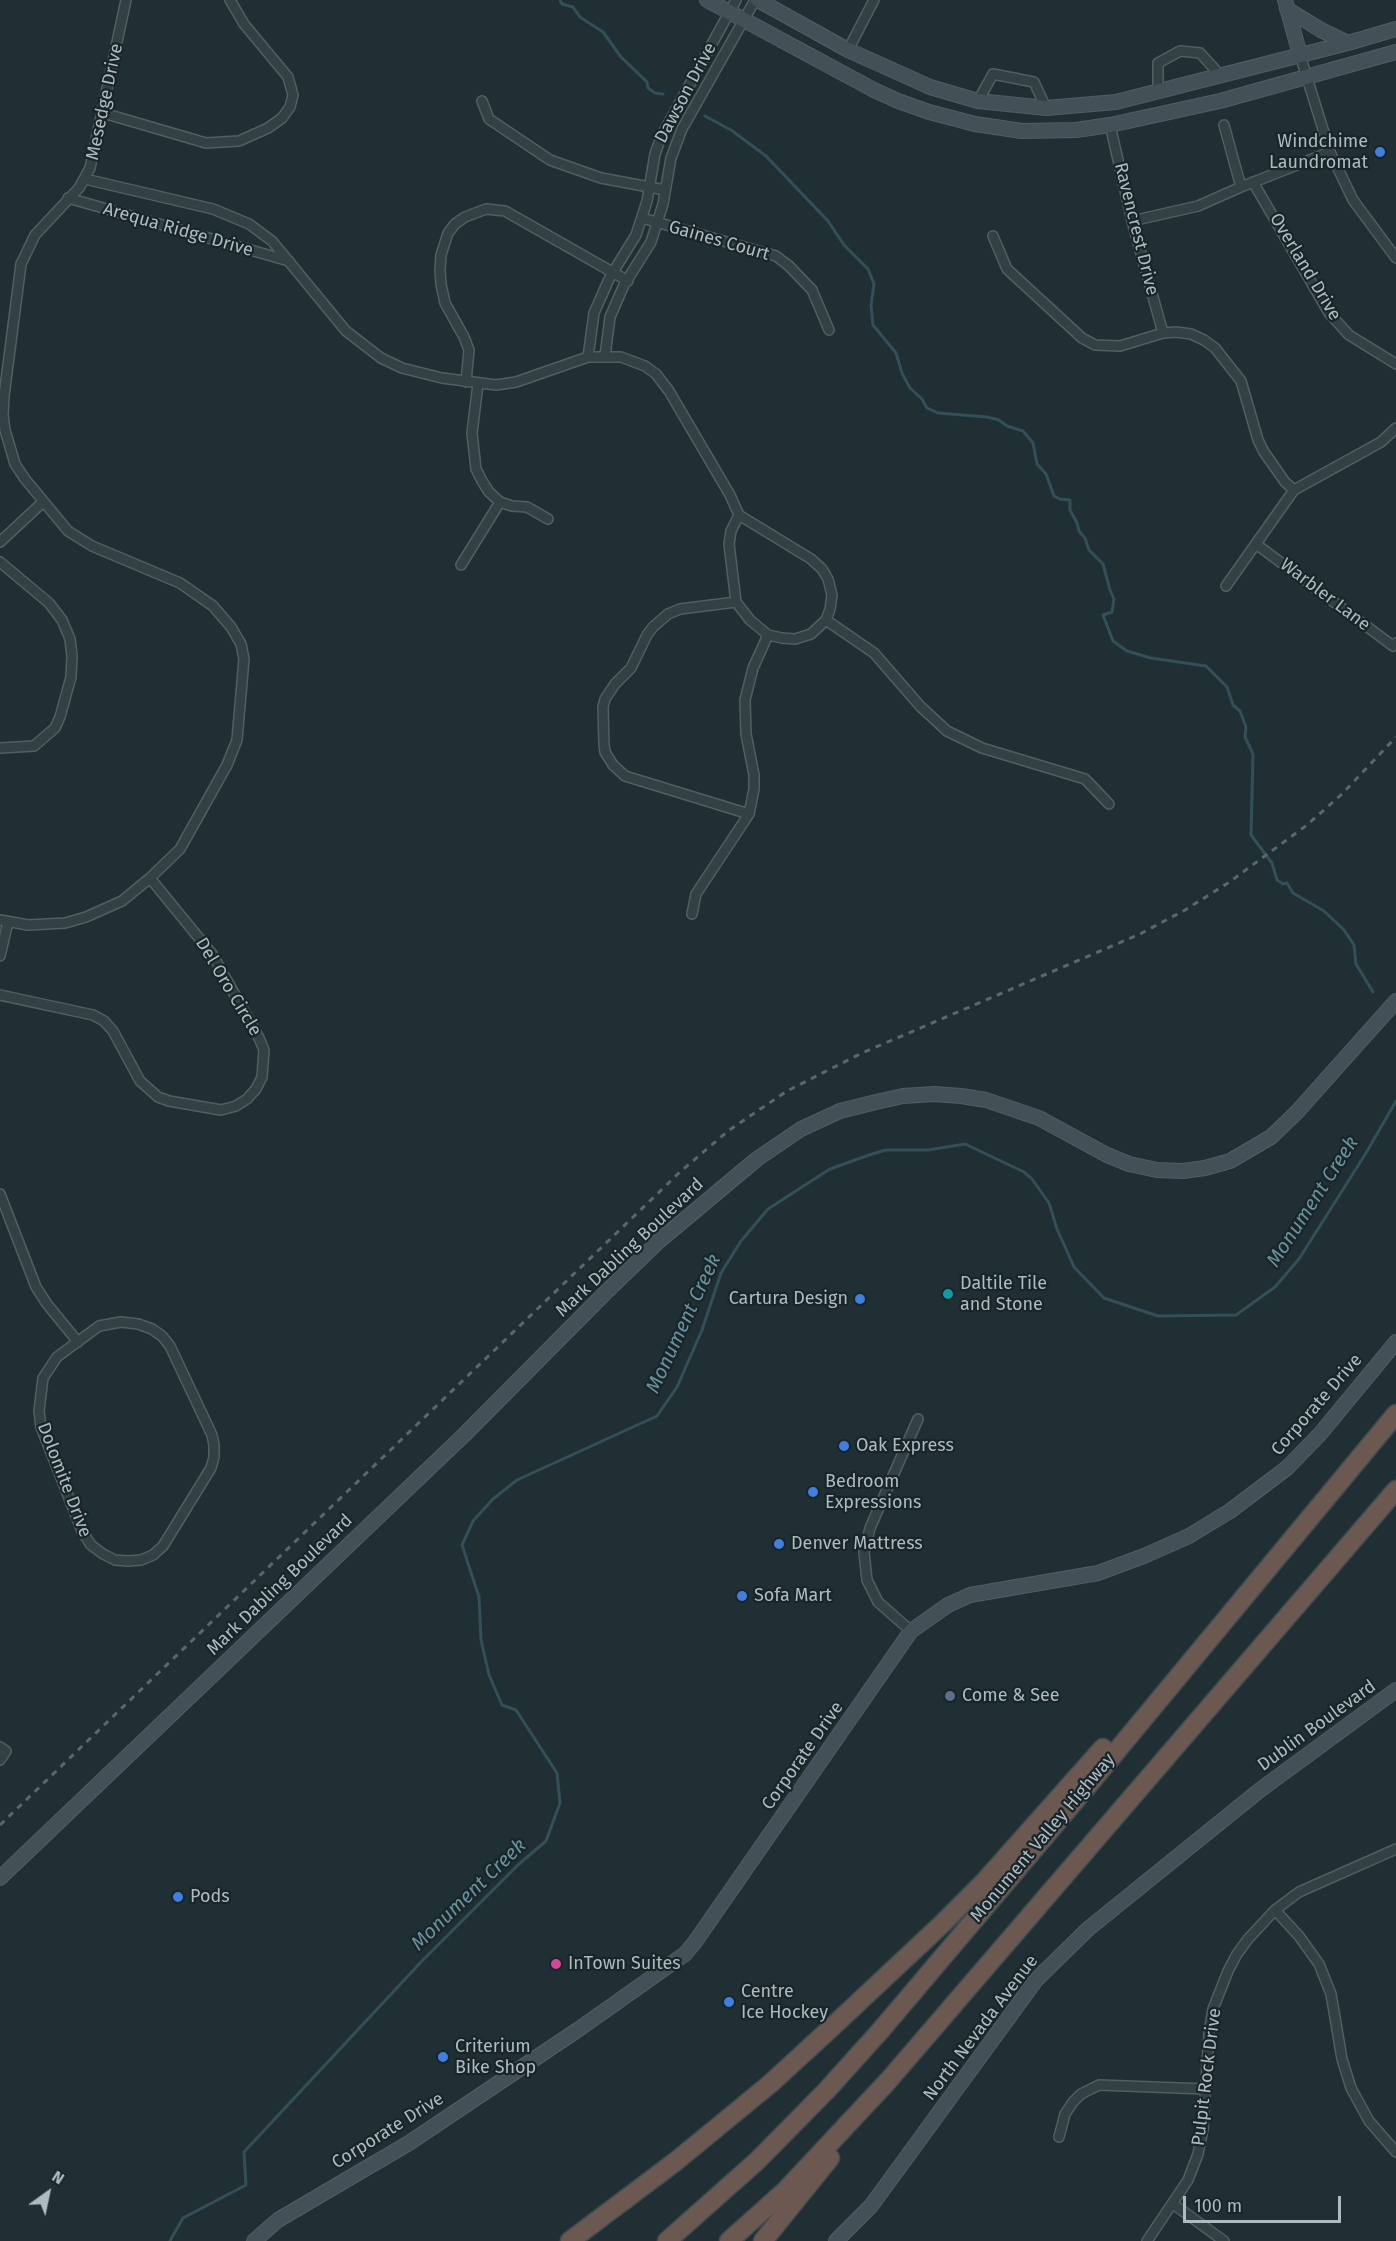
<!DOCTYPE html>
<html>
<head>
<meta charset="utf-8">
<style>
  body { margin:0 }
  #map { position:relative; width:1396px; height:2241px; overflow:hidden; background:#202f33; font-family:"Fira Sans",sans-serif }
  canvas { display:block }
  .north { position:absolute; left:18px; top:2163px; width:60px; height:60px; -webkit-text-stroke:4px #192529; paint-order:stroke; rotate:33deg; font-size:16px; font-weight:700; line-height:24px; text-align:center; color:#adbcc1 }
  .north::after { content:''; display:block; margin:auto; width:21px; height:27px; background:#adbcc1; clip-path:polygon(50% 0,100% 100%,50% 72%,0 100%) }
  .scale { position:absolute; left:1183px; top:2196px; width:158px; height:27px; box-sizing:border-box; border:3px solid #adbcc1; border-top:0; padding-left:8px; font-size:18px; line-height:21px; white-space:nowrap; color:#adbcc1; -webkit-text-stroke:4px #192529; paint-order:stroke }
</style>
</head>
<body>
<div id="map">
<canvas width="1396" height="2241"></canvas>
<div class="north">N</div>
<div class="scale">100 m</div>
</div>
<script>
const c = document.querySelector('canvas').getContext('2d');
c.lineJoin = 'round';
const shape = rows => new Path2D(rows.map(r => 'M' + r).join(''));
function strokePath(path, color, width, dash) { c.strokeStyle = color; c.lineWidth = width; c.lineCap = dash ? 'butt' : 'round'; c.setLineDash(dash || []); c.stroke(path); }
function write(font, color, halo, rows, align = 'center') {
  c.font = font + ' "Fira Sans",sans-serif'; c.lineWidth = 4.5; c.setLineDash([]); c.textBaseline = 'middle'; c.strokeStyle = halo; c.fillStyle = color; for (const [text, x, y, turn = 0] of rows) {
    c.save(); c.translate(x, y); c.rotate((+turn || 0) * Math.PI / 180); c.textAlign = isNaN(turn) ? turn : align; if (halo) c.strokeText(text, 0, 0); c.fillText(text, 0, 0); c.restore();
  }
}
const stream = shape([
  [560,0,562,4,573,7,580,17,603,32,621,57,647,82,648,88,655,93,663,94],
  [705,116,731,130,766,156,828,221,844,245,868,269,874,284,871,305,873,325,896,353,902,373,910,388,922,399,927,408,938,413,987,417,999,420,1007,426,1023,431,1033,443,1037,464,1046,474,1054,496,1060,499,1070,500,1070,510,1077,523,1079,531,1085,538,1089,550,1103,564,1110,590,1114,599,1112,612,1103,615,1113,641,1127,651,1151,658,1206,666,1227,687,1233,705,1240,711,1246,727,1245,737,1253,754,1251,835,1272,863,1277,880,1283,884,1287,883,1293,893,1324,911,1344,930,1354,945,1356,964,1373,992],
  [170,2241,183,2218,246,2185,244,2152,421,1962,519,1864,546,1841,560,1803,557,1773,516,1710,502,1705,489,1675,481,1640,479,1597,462,1545,473,1521,493,1499,517,1480,657,1416,677,1387,702,1330,721,1273,741,1241,768,1209,830,1169,869,1155,886,1150,928,1150,965,1144,1024,1172,1032,1179,1049,1203,1057,1229,1074,1267,1104,1298,1158,1316,1236,1315,1275,1287,1299,1259,1366,1153,1396,1101]
]);
const street = shape([
  [848,50,874,0],
  [1300,55,1330,152,1353,200,1396,258],
  [1158,91,1158,63,1180,51,1200,53,1220,75],
  [482,101,489,119,550,160,601,178,665,190],
  [978,101,993,74,1034,82,1046,108],
  [103,113,206,143,239,141,268,128,282,118,290,107,293,95,288,77,244,24,230,0],
  [1110,125,1132,221,1163,333],
  [1224,125,1241,187],
  [85,179,213,209,249,224,272,241,346,331,381,358,402,368,442,378,496,385,516,382,588,357,621,357,645,366,656,374,669,391,730,495,739,515,811,559,822,569,828,579,832,595,830,609,826,620,811,634,795,639,782,638,768,635,750,620,736,602,729,544,731,531,739,515],
  [1253,182,1329,313,1349,335,1396,364],
  [68,198,289,261],
  [642,218,776,256,789,266,812,290,829,330],
  [1132,221,1198,206,1241,187,1330,152],
  [993,236,1007,269,1082,338,1095,345,1120,346,1163,333,1176,332,1191,334,1204,340,1215,348,1241,381,1258,440,1264,452,1285,482,1294,490],
  [605,356,610,317,624,285,651,242,663,204,671,158,682,129,755,0],
  [588,357,594,313,610,277,636,235,647,201,655,154,661,137,736,0],
  [466,382,469,350,464,337,445,303,441,284,440,270,441,255,448,233,455,224,465,217,486,209,505,211,628,281],
  [478,384,472,433,476,469,482,481,489,492,500,502,512,506,527,507,548,519],
  [0,542,43,502],
  [1256,544,1393,646,1396,643],
  [0,562,49,603,62,620,70,639,72,656,71,677,60,717,55,728,34,746,0,748],
  [461,565,500,502],
  [1226,586,1294,490,1381,442,1396,428],
  [736,602,680,609,668,614,653,627,647,635,631,668,615,684,605,699,603,707,604,744,605,752,613,765,625,776,749,814],
  [826,620,874,653,920,706,947,731,982,748,1085,779,1109,804],
  [692,914,696,894,749,814,754,789,754,775,746,734,745,700,753,668,768,635],
  [0,920,28,925,65,923,86,917,122,901,150,878,180,849,227,765,237,740,244,659,241,644,231,627,213,606,180,583,92,546,68,531,25,479,15,464,5,430,3,415,4,396,21,264,35,235,79,188,90,168,126,0],
  [0,956,8,922],
  [0,995,93,1015,104,1021,113,1031,140,1081,158,1097,169,1101,221,1110,236,1106,247,1099,256,1089,262,1077,264,1050,259,1038,212,954,150,878],
  [0,1194,36,1287,47,1304,78,1342],
  [121,1322,138,1324,152,1329,162,1336,170,1346,212,1435,214,1445,214,1457,211,1468,163,1546,153,1555,141,1560,128,1561,115,1560,103,1554,91,1545,82,1531,41,1427,39,1411,43,1378,57,1357,99,1326,121,1322],
  [911,1631,878,1602,867,1580,864,1552,870,1528,918,1419],
  [0,1747,6,1751,0,1760],
  [1275,1910,1299,1936,1319,1964,1331,1994,1342,2059,1351,2088,1369,2121,1396,2152],
  [1059,2137,1065,2114,1073,2102,1081,2094,1099,2085,1206,2089],
  [1173,2204,1224,2241],
  [1147,2241,1188,2180,1198,2154,1203,2129,1209,2033,1213,2009,1228,1971,1237,1954,1248,1939,1275,1910,1299,1892,1396,1849]
]);
const secondary = shape([
  [707,0,874,90,898,101,929,112,975,124,1022,131,1076,130,1110,125,1220,101,1396,52],
  [758,0,848,50,930,87,978,101,1046,108,1116,102,1348,43,1396,29],
  [1285,0,1300,55],
  [1287,9,1321,30,1348,43],
  [0,1878,464,1435,605,1293,659,1241,757,1159,801,1129,840,1111,876,1102,903,1096,934,1094,961,1096,986,1100,1039,1118,1107,1155,1129,1164,1157,1170,1183,1171,1205,1168,1230,1161,1271,1137,1297,1112,1396,1001],
  [254,2241,278,2220,409,2143,579,2029,685,1954,695,1942,911,1631,948,1605,970,1595,1098,1573,1144,1556,1189,1536,1230,1511,1287,1468,1320,1434,1396,1342],
  [836,2241,871,2206,1036,1980,1088,1929,1260,1790,1396,1690]
]);
const highway = shape([
  [570,2241,675,2162,770,2084,831,2028,942,1924,984,1882,1103,1748],
  [667,2241,757,2161,827,2090,881,2030,1091,1782,1396,1414],
  [729,2241,786,2190,888,2081,1396,1490],
  [763,2241,830,2158]
]);
const rail = shape([
  [0,1825,680,1172,728,1131,787,1091,862,1053,1140,934,1185,910,1228,883,1307,825,1342,794,1396,737]
]);
const markers = [
  [1380,152,6,"#3f7fe0"],
  [948,1294,6,"#0f9aa8"],
  [860,1299,6,"#3f7fe0"],
  [844,1446,6,"#3f7fe0"],
  [813,1492,6,"#3f7fe0"],
  [779,1544,6,"#3f7fe0"],
  [742,1596,6,"#3f7fe0"],
  [950,1696,6,"#5c6f8a"],
  [178,1897,6,"#3f7fe0"],
  [556,1964,6,"#d1479c"],
  [729,2002,6,"#3f7fe0"],
  [443,2057,6,"#3f7fe0"]
];
const streetNames = [
  ["Dawson Drive",686,93,-62],
  ["Mesedge Drive",105,102,-78],
  ["Ravencrest Drive",1136,229,76],
  ["Arequa Ridge Drive",178,230,16],
  ["Gaines Court",719,241,16],
  ["Overland Drive",1305,267,59],
  ["Warbler Lane",1325,595,37],
  ["Del Oro Circle",228,987,59],
  ["Mark Dabling Boulevard",630,1248,-43],
  ["Corporate Drive",1317,1405,-49],
  ["Dolomite Drive",64,1480,69],
  ["Mark Dabling Boulevard",280,1585,-44],
  ["Dublin Boulevard",1317,1726,-36],
  ["Corporate Drive",803,1756,-55],
  ["Monument Valley Highway",1043,1838,-50],
  ["North Nevada Avenue",981,2028,-53],
  ["Pulpit Rock Drive",1207,2077,-83],
  ["Corporate Drive",388,2131,-32]
];
const poiNames = [
  ["Windchime",1368,142,"right"],
  ["Laundromat",1368,163,"right"],
  ["Daltile Tile",960,1284],
  ["and Stone",960,1305],
  ["Cartura Design",848,1299,"right"],
  ["Oak Express",856,1446],
  ["Bedroom",825,1482],
  ["Expressions",825,1503],
  ["Denver Mattress",791,1544],
  ["Sofa Mart",754,1596],
  ["Come & See",962,1696],
  ["Pods",190,1897],
  ["InTown Suites",568,1964],
  ["Centre",741,1992],
  ["Ice Hockey",741,2013],
  ["Criterium",455,2047],
  ["Bike Shop",455,2068]
];
const waterNames = [
  ["Monument Creek",1313,1202,-57],
  ["Monument Creek",684,1324,-65],
  ["Monument Creek",469,1895,-44]
];
strokePath(stream, '#334f58', 3);
strokePath(street, '#515e62', 12);
strokePath(secondary, '#515e62', 16);
strokePath(highway, '#3e4b4f', 21);
strokePath(street, '#334044', 9);
strokePath(secondary, '#425157', 14);
strokePath(highway, '#6a5851', 18);
strokePath(rail, '#58686d', 3, [6, 6]);
for (const [x, y, r, color] of markers) { const dot = new Path2D(); dot.arc(x, y, r, 0, 2 * Math.PI); c.fillStyle = color; c.fill(dot); strokePath(dot, '#192529', 2); }
write('18px', '#adbcc1', '#192529', streetNames);
write('18px', '#adbcc1', '#192529', poiNames, 'left');
write('italic 20px', '#68929e', '#192529', waterNames);
</script>
</body>
</html>
